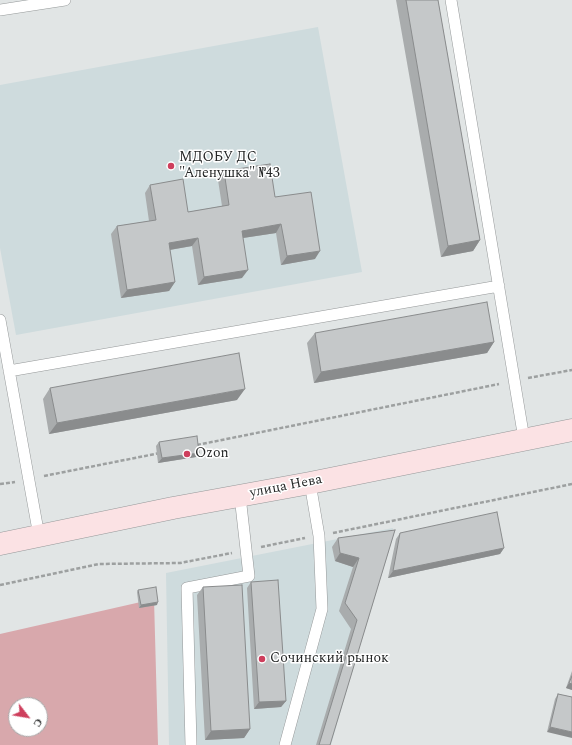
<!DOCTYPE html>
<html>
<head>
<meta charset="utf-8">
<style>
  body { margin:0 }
  #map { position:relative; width:572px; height:745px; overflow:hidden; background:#e1e5e5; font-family:Spectral,serif }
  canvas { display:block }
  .north { position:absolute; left:8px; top:697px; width:40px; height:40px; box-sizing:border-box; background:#fff; border:1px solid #a7a8a8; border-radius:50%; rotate:121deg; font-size:11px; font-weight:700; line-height:16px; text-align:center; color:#242626 }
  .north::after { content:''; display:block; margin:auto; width:14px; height:18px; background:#ce3e5c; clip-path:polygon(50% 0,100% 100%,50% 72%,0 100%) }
</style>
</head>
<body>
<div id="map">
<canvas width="572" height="745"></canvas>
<div class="north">С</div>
</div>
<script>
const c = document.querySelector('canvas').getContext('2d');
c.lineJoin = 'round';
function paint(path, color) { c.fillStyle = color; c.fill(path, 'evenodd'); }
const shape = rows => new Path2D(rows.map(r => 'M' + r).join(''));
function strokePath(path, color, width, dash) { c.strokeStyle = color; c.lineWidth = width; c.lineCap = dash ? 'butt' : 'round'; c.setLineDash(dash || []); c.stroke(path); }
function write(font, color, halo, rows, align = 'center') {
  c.font = font + ' Spectral,serif'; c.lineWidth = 3; c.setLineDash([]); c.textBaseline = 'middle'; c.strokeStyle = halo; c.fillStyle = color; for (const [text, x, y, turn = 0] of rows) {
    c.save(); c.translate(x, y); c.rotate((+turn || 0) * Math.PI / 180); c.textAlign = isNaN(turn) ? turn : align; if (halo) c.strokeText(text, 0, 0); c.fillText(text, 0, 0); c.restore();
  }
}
const built = shape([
  [318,27,362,272,16,335,0,248,0,85],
  [393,528,331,745,169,745,166,573]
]);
const green = shape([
  [154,599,158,745,0,745,0,634],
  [16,705,40,705,40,729,16,729]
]);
const path = shape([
  [528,378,572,370],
  [197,445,499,384],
  [44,476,160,453],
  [0,484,15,482],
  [333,533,572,484],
  [261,547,305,538],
  [0,585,99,564,180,563,232,553]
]);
const service = shape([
  [451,0,524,439],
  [0,10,65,0],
  [0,320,39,536],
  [9,371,499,286],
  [191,745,187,588,249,576,240,496],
  [285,745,322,609,319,536,310,483]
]);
const secondary = shape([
  [0,544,173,508,310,483,572,430]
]);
const wall = shape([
  [396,0,438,0,480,240,473,251,441,257],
  [224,171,275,197,315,259,281,265,276,233,243,238,242,278,198,285,192,246,170,250,175,282,169,291,121,298,111,234,117,226,149,221,145,193,150,185,188,212,222,206,218,180],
  [315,333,494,342,487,353,314,383,307,343],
  [50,388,237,400,49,434,43,399],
  [159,442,196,457,158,463,156,446],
  [395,530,330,745,316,745,351,629,339,611,353,567,335,561,332,547,338,538],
  [400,533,504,548,500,554,388,578,396,539],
  [251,582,286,701,281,707,254,709,247,588],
  [203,587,250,729,244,738,205,740,197,595],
  [138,590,157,605,139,608,137,592],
  [572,671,572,690,566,688],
  [558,694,572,697,547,732,555,699]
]);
const shadedWall = shape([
  [281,224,276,233,236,239,242,231],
  [198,238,192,246,163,251,169,243],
  [480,240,473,251,441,257,448,246],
  [320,251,315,259,281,265,287,256],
  [248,270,242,278,198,285,204,277],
  [175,282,169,291,121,298,127,290],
  [494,342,487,353,314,383,321,372],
  [245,389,237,400,49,434,57,423],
  [199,453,196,457,158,463,162,458],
  [504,548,500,554,388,578,393,571],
  [340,553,359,558,353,567,335,561],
  [158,602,157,605,139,608,141,605],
  [569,683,572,684,572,690,566,688],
  [286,701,281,707,254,709,259,702],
  [550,727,572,732,572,738,547,732],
  [250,729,244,738,205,740,211,731]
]);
const building = shape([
  [406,0,438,0,480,240,448,246,406,0],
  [270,164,275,197,311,192,320,251,287,256,281,224,242,231,248,270,204,277,198,238,169,243,175,282,127,290,117,226,156,220,150,185,183,179,188,212,229,205,224,171,270,164],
  [487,302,494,342,321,372,315,333,487,302],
  [239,353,245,389,57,423,50,388,239,353],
  [197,436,199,453,162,458,159,442,197,436],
  [497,512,504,548,393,571,400,533,497,512],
  [395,530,330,745,319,745,357,620,345,603,359,558,340,553,338,538,395,530],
  [278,580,286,701,259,702,251,582,278,580],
  [242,585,250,729,211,731,203,587,242,585],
  [156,587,158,602,141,605,138,590,156,587],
  [572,676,572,684,569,683,572,676],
  [558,694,572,697,572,732,550,727,558,694]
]);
const markers = [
  [171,166,4,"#ce3e5c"],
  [187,454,4,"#ce3e5c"],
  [262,659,4,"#ce3e5c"]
];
const poiNames = [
  ["МДОБУ ДС",179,158],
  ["\"Аленушка\" №43",179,174],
  ["Ozon",195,454],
  ["Сочинский рынок",270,659]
];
const streetNames = [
  ["улица Нева",286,487,-11]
];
paint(built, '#cedbdd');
paint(green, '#d8a8ac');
strokePath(service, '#959899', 12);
strokePath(secondary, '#959899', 23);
strokePath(path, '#9da0a0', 2.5, [4, 2]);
strokePath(service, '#fff', 11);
strokePath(secondary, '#fbe2e4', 22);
paint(wall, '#a9acad');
paint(shadedWall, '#8a8c8d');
paint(building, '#c5c8c9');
strokePath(building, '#8a8c8d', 1);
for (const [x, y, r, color] of markers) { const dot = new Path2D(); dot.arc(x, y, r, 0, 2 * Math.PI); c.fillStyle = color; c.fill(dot); strokePath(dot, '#fff', 1.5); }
write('14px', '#242626', '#fff', poiNames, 'left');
write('14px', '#242626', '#fff', streetNames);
</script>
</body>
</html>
